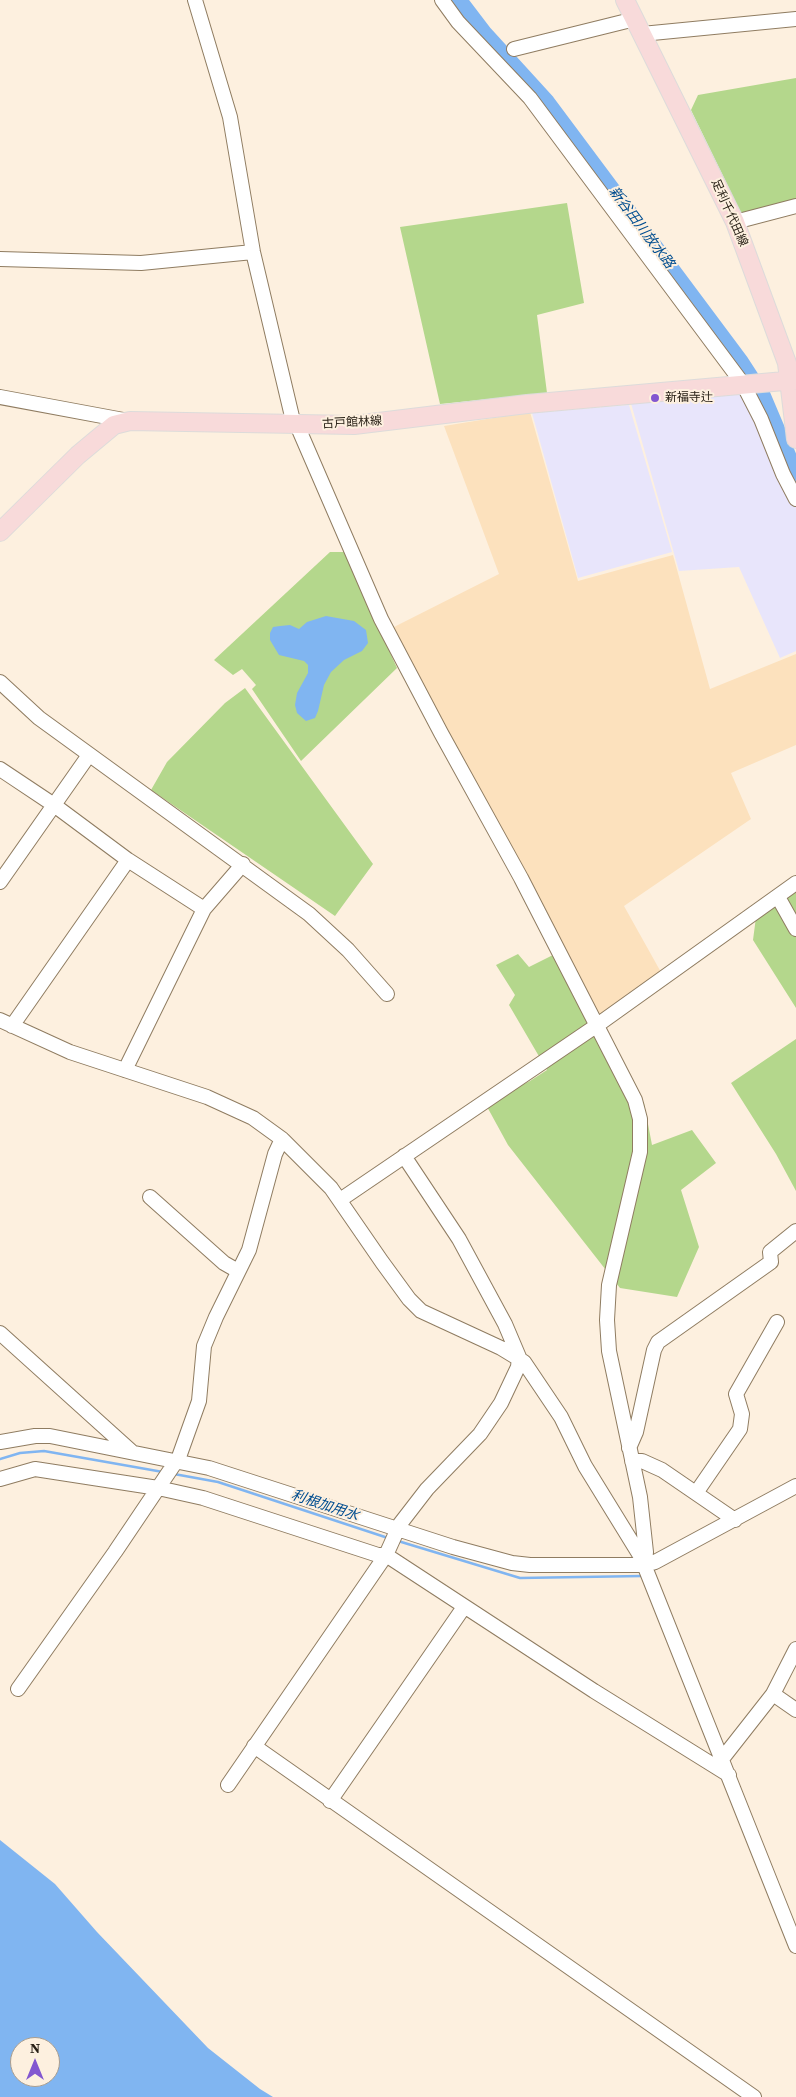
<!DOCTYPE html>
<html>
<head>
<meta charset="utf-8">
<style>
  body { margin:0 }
  #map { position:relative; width:796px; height:2097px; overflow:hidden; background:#fdf0df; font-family:"Source Serif 4",serif }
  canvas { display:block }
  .north { position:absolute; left:10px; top:2037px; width:50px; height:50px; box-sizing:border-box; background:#fdf0df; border:1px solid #a89d8f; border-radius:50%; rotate:0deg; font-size:14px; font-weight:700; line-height:20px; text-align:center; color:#282016 }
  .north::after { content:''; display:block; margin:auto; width:18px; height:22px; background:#8357d0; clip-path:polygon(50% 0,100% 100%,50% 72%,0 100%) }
</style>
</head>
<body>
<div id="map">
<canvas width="796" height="2097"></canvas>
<div class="north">N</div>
</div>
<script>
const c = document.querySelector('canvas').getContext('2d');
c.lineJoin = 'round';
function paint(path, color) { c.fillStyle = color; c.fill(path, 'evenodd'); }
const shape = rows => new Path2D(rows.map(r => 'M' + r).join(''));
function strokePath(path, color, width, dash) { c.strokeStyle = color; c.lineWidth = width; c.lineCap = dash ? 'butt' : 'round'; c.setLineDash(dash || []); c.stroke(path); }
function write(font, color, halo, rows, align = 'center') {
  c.font = font + ' "Source Serif 4","Noto Sans JP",serif'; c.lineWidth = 4; c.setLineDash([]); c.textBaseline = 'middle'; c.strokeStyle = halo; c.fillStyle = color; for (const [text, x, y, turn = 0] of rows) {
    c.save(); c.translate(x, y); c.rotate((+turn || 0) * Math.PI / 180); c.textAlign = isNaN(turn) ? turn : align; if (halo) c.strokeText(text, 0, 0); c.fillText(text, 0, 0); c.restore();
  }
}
const built = shape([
  [530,412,578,581,673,555,710,689,796,654,796,745,731,773,751,819,624,906,662,974,606,1014,591,1011,392,628,499,574,444,426]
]);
const industrial = shape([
  [743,390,796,501,796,651,780,658,739,567,679,571,630,400],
  [629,405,672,552,578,578,532,413]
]);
const green = shape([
  [796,78,796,207,746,219,741,213,691,110,698,95],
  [567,203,584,303,537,315,547,393,440,404,400,227],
  [330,552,344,552,397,668,301,761,252,689,256,685,242,669,233,675,214,660],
  [245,688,373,864,335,916,151,790,167,762,225,703],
  [796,876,796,1008,753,940,758,902],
  [557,953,588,1015,644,1103,652,1145,692,1130,716,1163,681,1190,699,1247,677,1297,620,1288,508,1145,485,1103,530,1081,547,1070,509,1005,515,995,496,965,518,954,529,967],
  [796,1039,796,1191,776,1154,731,1083]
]);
const water = shape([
  [326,616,354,621,366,630,368,643,362,651,344,660,331,672,324,685,318,711,315,718,306,721,297,713,295,705,297,693,308,673,308,665,304,661,279,655,270,640,270,633,273,627,280,626,290,625,299,629,307,622],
  [0,1840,55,1884,97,1932,208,2048,260,2089,273,2097,0,2097],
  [20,2047,50,2047,50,2077,20,2077]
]);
const stream = shape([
  [0,1459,20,1453,44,1451,163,1472],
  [174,1474,218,1482,388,1538],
  [398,1541,520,1578,642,1576]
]);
const river = shape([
  [459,0,485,34,547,102,741,362,763,396,796,474]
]);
const minor = shape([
  [195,0,230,117,253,252,294,425],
  [442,0,458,22,530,98,743,384,761,419,783,474,796,499],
  [642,34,796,19],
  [514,49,635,19],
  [735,222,796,206],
  [0,259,141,263,253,252],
  [0,397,129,421],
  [297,425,381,619,441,733,521,878,635,1100,640,1119,640,1152,609,1285,607,1320,609,1351,640,1497,646,1552,645,1564],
  [0,682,39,718,309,914,348,950,387,994],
  [0,769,54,805,128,860,204,909],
  [0,882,89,755],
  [778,897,796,929],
  [0,1020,70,1052,207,1097,253,1118,282,1139,331,1188,382,1262,409,1299,421,1311,501,1348,524,1362,561,1417,585,1466,641,1557,796,1946],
  [12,1026,128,860],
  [125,1070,204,909,243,864],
  [150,1197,224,1263,238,1271],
  [340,1200,596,1026,796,883],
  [0,1333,132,1452],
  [0,1442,35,1436,50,1436,209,1468,453,1547,512,1563,530,1565,645,1565,655,1562,796,1486],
  [629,1448,636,1432,654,1350,658,1342,771,1262,770,1252,796,1231],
  [632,1461,642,1461,662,1470,735,1520],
  [0,1479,35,1469,158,1488,203,1498,378,1555,386,1555,594,1691,729,1775],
  [696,1493,740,1429,742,1414,736,1394,777,1322],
  [18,1689,115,1552,179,1457,199,1401,204,1346,216,1317,249,1250,275,1154,282,1139],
  [773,1694,796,1710],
  [254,1746,754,2097],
  [722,1759,773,1694,796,1649],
  [228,1785,386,1555,400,1524,427,1489,480,1434,501,1403,518,1367,519,1357,505,1324,459,1239,404,1156],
  [330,1801,464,1607]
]);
const major = shape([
  [625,0,735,222,787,363,796,439],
  [0,532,78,455,114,425,130,421,354,425,527,404,796,380]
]);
const markers = [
  [655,398,5,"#8357d0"]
];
const streetNames = [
  ["足利千代田線",729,213,66],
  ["古戸館林線",352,423,-3]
];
const poiNames = [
  ["新福寺辻",665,398]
];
const waterNames = [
  ["新谷田川放水路",641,228,53],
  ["利根加用水",325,1506,18]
];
paint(built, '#fce1bd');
paint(industrial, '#e8e5fb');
paint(green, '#b4d78c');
paint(water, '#80b5f1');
strokePath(stream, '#80b5f1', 2.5);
strokePath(river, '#80b5f1', 16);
strokePath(minor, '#8f7c61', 16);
strokePath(major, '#dddbda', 20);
strokePath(minor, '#fff', 14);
strokePath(major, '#f8dada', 18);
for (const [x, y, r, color] of markers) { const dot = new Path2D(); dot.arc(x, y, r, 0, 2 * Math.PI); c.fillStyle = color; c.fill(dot); strokePath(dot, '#fdf0df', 2); }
write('12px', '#282016', '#fdf0df', streetNames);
write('12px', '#282016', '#fdf0df', poiNames, 'left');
write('italic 14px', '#014d90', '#fdf0df', waterNames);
</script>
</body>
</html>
